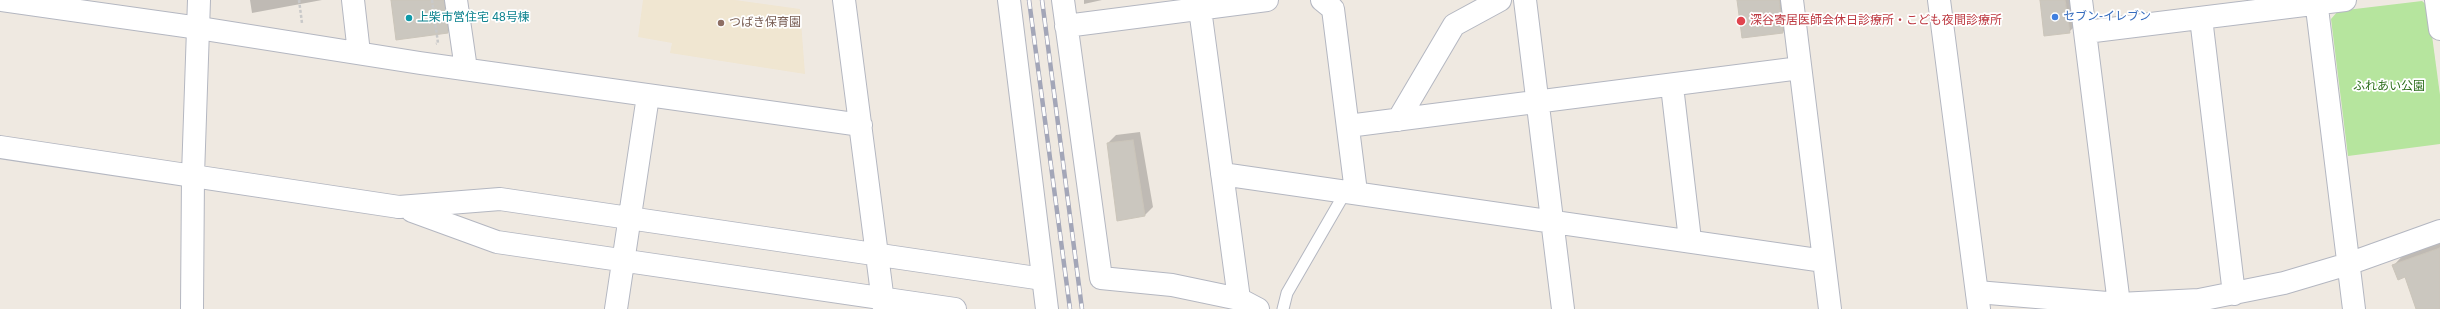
<!DOCTYPE html>
<html>
<head>
<meta charset="utf-8">
<style>
  body { margin:0 }
  canvas { display:block; background:#efe9e1 }
</style>
</head>
<body>
<canvas width="2440" height="309"></canvas>
<script>
const c = document.querySelector('canvas').getContext('2d');
c.lineJoin = 'round';
function paint(path, color) { c.fillStyle = color; c.fill(path, 'evenodd'); }
const shape = rows => new Path2D(rows.map(r => 'M' + r).join(''));
function strokePath(path, color, width, dash) { c.strokeStyle = color; c.lineWidth = width; c.lineCap = dash ? 'butt' : 'round'; c.setLineDash(dash || []); c.stroke(path); }
function write(font, color, halo, rows, align = 'center') {
  c.font = font + ' Helvetica,"Noto Sans JP",sans-serif'; c.lineWidth = 3.5; c.setLineDash([]); c.textBaseline = 'middle'; c.strokeStyle = halo; c.fillStyle = color; for (const [text, x, y, turn = 0] of rows) {
    c.save(); c.translate(x, y); c.rotate((+turn || 0) * Math.PI / 180); c.textAlign = isNaN(turn) ? turn : align; if (halo) c.strokeText(text, 0, 0); c.fillText(text, 0, 0); c.restore();
  }
}
const education = shape([
  [643,0,735,0,800,9,805,74,670,53,672,43,638,37]
]);
const green = shape([
  [2422,1,2428,6,2440,95,2440,144,2348,156,2331,19,2338,11]
]);
const shadow = shape([
  [250,0,322,0,252,13],
  [392,0,455,0,458,22,448,32],
  [1084,0,1102,0,1084,4],
  [1738,0,1791,0,1794,21,1783,32],
  [2041,0,2074,0,2077,24,2069,32],
  [1140,132,1153,207,1145,215,1117,220,1108,143,1116,135],
  [2440,239,2440,309,2417,309,2406,276,2394,265,2408,250]
]);
const building = shape([
  [391,0,444,0,448,33,396,40,391,0],
  [1737,0,1779,0,1783,33,1742,38,1737,0],
  [2040,0,2065,0,2070,33,2044,36,2040,0],
  [1133,140,1145,216,1117,221,1107,143,1133,140],
  [2440,248,2440,309,2416,309,2405,277,2398,280,2392,265,2440,248]
]);
const path = shape([
  [299,0,302,23],
  [432,0,438,43,436,44]
]);
const lane = shape([
  [1283,309,1287,293,1346,191]
]);
const street = shape([
  [2,0,199,28,420,63,861,125],
  [353,0,359,53],
  [456,0,466,69],
  [844,0,884,309],
  [1063,0,1101,278,1172,285,1239,299,1258,309],
  [1322,0,1333,9,1356,192],
  [1525,0,1563,309],
  [1792,0,1830,309],
  [2081,0,2119,304],
  [2316,0,2354,309],
  [2436,0,2440,29],
  [1200,9,1239,299],
  [2201,18,2234,294],
  [1066,26,1267,0],
  [2086,32,2345,0],
  [1672,86,1690,240],
  [1398,120,1454,25,1500,0],
  [1348,126,1800,68],
  [1222,174,1824,261],
  [399,207,500,199,1043,279],
  [412,211,497,242,955,309],
  [1977,292,2119,304,2199,300,2284,283,2348,264,2440,231],
  [192,309,193,175],
  [616,309,648,96]
]);
const secondary = shape([
  [1009,0,1047,309],
  [1939,0,1979,309],
  [0,147,399,207],
  [193,175,199,0]
]);
const rail = shape([
  [1029,0,1070,309],
  [1042,0,1082,309]
]);
const markers = [
  [2055,17,4,"#3f7fe0"],
  [409,18,4,"#0f9aa8"],
  [1741,21,5,"#e0444e"],
  [721,23,4,"#8d6e63"]
];
const shopNames = [
  ["セブン-イレブン",2063,17]
];
const cultureNames = [
  ["上柴市営住宅 48号棟",417,18]
];
const healthNames = [
  ["深谷寄居医師会休日診療所・こども夜間診療所",1750,21]
];
const educationNames = [
  ["つばき保育園",729,23]
];
const parkNames = [
  ["ふれあい公園",2389,87]
];
paint(education, '#f0e6d1');
paint(green, '#b6e59e');
paint(shadow, '#0003');
paint(building, '#cbc7bf');
strokePath(building, '#cbc5ba', 1);
strokePath(lane, '#b4b7c1', 13);
strokePath(street, '#b4b7c1', 24);
strokePath(secondary, '#b4b7c1', 24);
strokePath(path, '#c9c9c9', 2.5, [3, 2]);
strokePath(lane, '#fff', 11);
strokePath(street, '#fff', 22);
strokePath(secondary, '#fff', 22);
strokePath(rail, '#a3a6b8', 4.5);
strokePath(rail, '#fff', 3, [9]);
for (const [x, y, r, color] of markers) { const dot = new Path2D(); dot.arc(x, y, r, 0, 2 * Math.PI); c.fillStyle = color; c.fill(dot); strokePath(dot, '#fff', 1.5); }
write('12px', '#366cbe', '#fff', shopNames, 'left');
write('12px', '#0d838f', '#fff', cultureNames, 'left');
write('12px', '#be3a42', '#fff', healthNames, 'left');
write('12px', '#785e54', '#fff', educationNames, 'left');
write('12px', '#2c6e1b', '#fff', parkNames);
</script>
</body>
</html>
